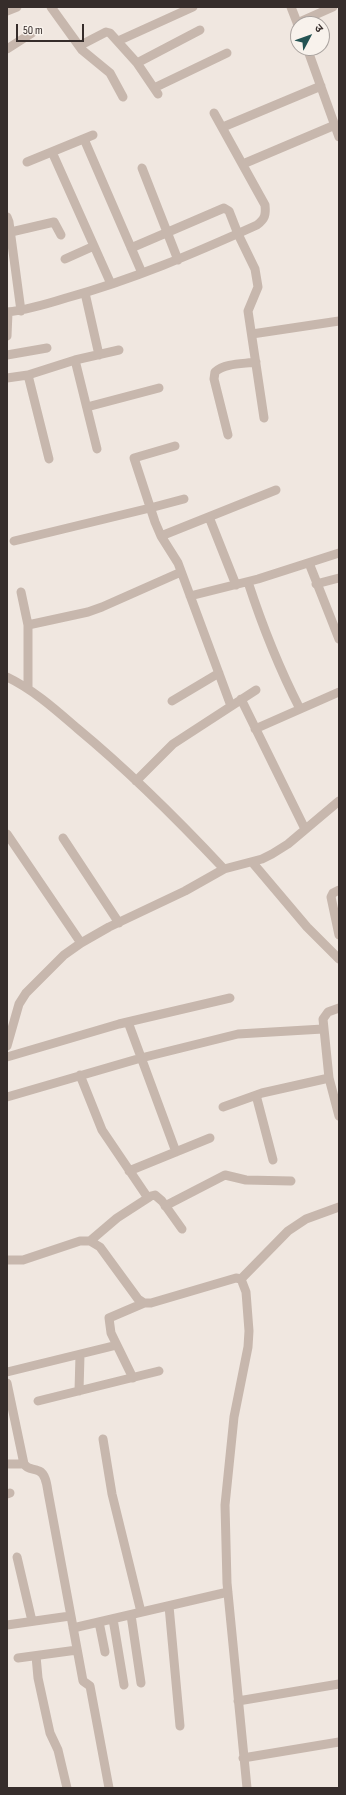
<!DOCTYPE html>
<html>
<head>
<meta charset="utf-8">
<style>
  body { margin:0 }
  #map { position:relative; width:346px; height:1795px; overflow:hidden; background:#f0e7e0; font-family:"Sofia Sans Condensed","Noto Sans Devanagari",sans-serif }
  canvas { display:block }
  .frame { position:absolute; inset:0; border:8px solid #362d2b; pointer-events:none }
  .north { position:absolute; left:290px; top:16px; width:40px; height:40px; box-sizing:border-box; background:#f8f2ec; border:1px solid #aaa39f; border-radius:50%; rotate:49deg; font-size:11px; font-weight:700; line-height:16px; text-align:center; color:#362d2b }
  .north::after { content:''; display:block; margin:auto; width:14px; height:18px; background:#245353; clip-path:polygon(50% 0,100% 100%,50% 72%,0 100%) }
  .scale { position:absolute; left:16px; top:24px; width:68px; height:18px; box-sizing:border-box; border:2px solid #362d2b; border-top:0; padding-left:5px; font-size:12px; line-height:14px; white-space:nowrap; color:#362d2b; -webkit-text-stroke:3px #f8f2ec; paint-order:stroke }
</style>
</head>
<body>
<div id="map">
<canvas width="346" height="1795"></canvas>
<div class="frame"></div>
<div class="north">उ</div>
<div class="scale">50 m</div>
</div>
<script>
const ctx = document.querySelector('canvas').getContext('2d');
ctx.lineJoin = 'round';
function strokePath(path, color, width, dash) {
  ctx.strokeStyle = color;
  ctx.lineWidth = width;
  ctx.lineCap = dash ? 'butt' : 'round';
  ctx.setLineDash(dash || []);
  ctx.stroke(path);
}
const minor = new Path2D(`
  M51 7 82 50 110 73 123 97
  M291 7 298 25
  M7 11 17 7
  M297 23 333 7
  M118 41 193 7
  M79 46 106 32 110 33 137 63 158 94
  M307 48 339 137
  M7 49 32 33
  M137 63 200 30
  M154 88 227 53
  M223 127 321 86
  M84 139 142 273
  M52 152 111 284
  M27 162 93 135
  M243 164 335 125
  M142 168 178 260
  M7 217 9 222 21 311
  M11 232 54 222 61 235
  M131 248 224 208 229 211 238 234 255 269 258 287 248 311 264 418
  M65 259 94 246
  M85 293 99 355
  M7 312C27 310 47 304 66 298 132 280 195 253 257 225 265 219 266 215 265 205L214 113
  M252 334 339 321
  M7 336 8 312
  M7 355 47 348
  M75 360 97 449
  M28 375 75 360 119 350
  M7 378 28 375 49 459
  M87 407 159 388
  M228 435 214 379 215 372C225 363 243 364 256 362
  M175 446 134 458 155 522 161 536 178 563 231 706
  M209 517 236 585
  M161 536 276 490
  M14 541 150 508 184 499
  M309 563 339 639
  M248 582C263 628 278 666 300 709
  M316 584 339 578
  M21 592 28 625V689
  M190 596 258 579 339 553
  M28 625 88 612 102 607 181 572
  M7 677C34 690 56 710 78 729 130 772 178 820 224 869
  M241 699 305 829
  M172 701 219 673
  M255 729 339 692
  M136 781 173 744 256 690
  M7 834 81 943
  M63 838 119 923
  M252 862 307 927 339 959
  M339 890 333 893 331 897 339 935
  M339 1008 328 1012 323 1019 329 1078 339 1116
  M128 1022 176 1152
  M7 1046 19 1004 26 993 64 955 81 943 109 927 185 891 224 869 262 859 272 854 288 844 339 801
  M7 1057 119 1024 230 998
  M80 1075 102 1130 148 1198
  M256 1095 273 1160
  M7 1097 141 1058 238 1034 323 1029
  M223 1107 262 1093 329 1078
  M129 1171 210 1138
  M165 1206 225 1175 246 1180 291 1181
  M90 1241 117 1218 151 1196 155 1195 162 1201 182 1229
  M7 1260H23L80 1241H90L100 1247 138 1299 144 1303H151L236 1278 241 1279 246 1292 249 1331 248 1347 234 1417 225 1505 227 1583 247 1788
  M241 1279 288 1231 306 1219 339 1207
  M7 1372 117 1345
  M133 1378 111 1333 109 1318 144 1303
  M7 1383 24 1464C28 1470 33 1468 39 1471 46 1474 47 1486 48 1492L83 1681 90 1686 109 1788
  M79 1391 80 1355
  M38 1401 159 1371
  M103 1439 112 1494 141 1612
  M7 1464H24
  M7 1494 10 1493
  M17 1557 32 1621
  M169 1606 180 1726
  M131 1615 141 1683
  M113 1619 124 1685
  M99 1622 105 1652
  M7 1625 70 1616
  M73 1628 228 1592
  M36 1656 38 1678 50 1733 58 1750 67 1788
  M18 1658 77 1650
  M238 1701 339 1684
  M243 1758 339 1742`);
strokePath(minor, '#c7b7ad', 9);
</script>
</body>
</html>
